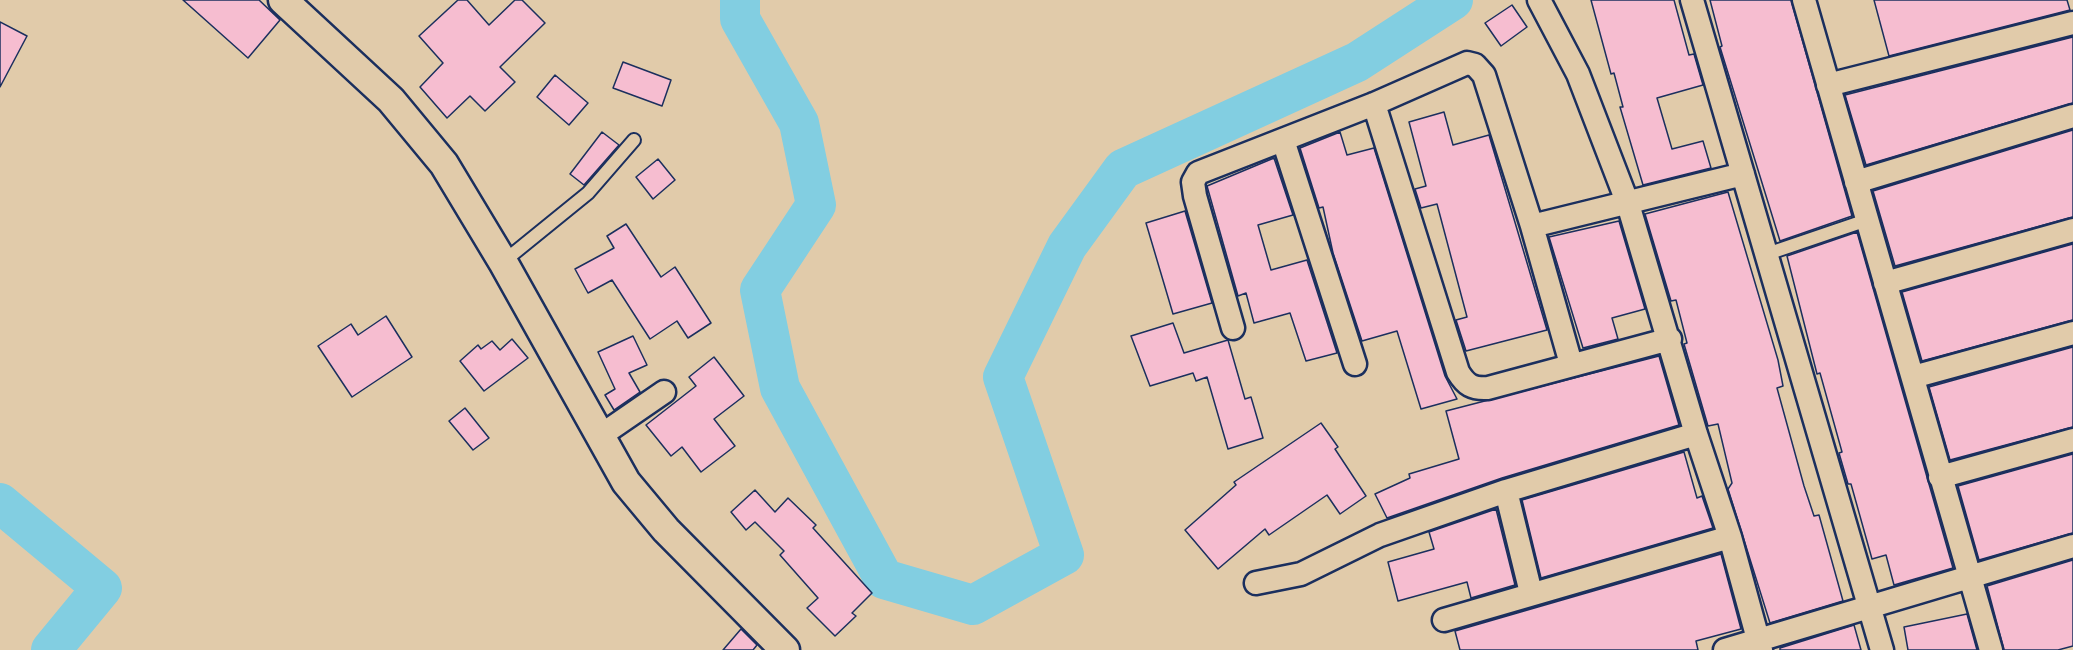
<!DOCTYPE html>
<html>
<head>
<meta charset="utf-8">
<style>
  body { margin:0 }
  canvas { display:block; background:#e1cbaa }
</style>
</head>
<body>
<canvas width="2073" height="650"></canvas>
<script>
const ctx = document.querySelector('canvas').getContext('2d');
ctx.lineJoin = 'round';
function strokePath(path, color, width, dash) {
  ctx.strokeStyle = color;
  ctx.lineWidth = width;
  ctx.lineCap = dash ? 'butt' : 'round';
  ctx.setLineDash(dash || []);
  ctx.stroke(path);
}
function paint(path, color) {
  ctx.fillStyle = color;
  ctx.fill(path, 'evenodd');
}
const river = new Path2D(`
  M740 0V19L799 123 816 205 760 290 780 388 884 579 973 605 1064 555 1003 377 1067 246 1123 169 1357 62 1453 0
  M0 503 102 588 51 650`);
const building = new Path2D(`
  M183 0H259L280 20 248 58Z
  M458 0H467L489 25 515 0H522L545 23 500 67 515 82 485 111 470 96 447 118 420 87 443 63 419 36Z
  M1591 0H1674L1689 55 1694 54 1703 85 1657 98 1672 149 1703 141 1711 168 1643 185 1620 107H1623L1614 73 1611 74Z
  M1710 0H1791L1852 216 1780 241 1720 47 1722 46Z
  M1874 0H2067L2070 10 1889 56Z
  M1512 5 1527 27 1501 46 1485 23Z
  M0 22 27 36 0 87Z
  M2073 37V103L1866 165 1845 95Z
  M623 62 671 80 662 106 613 88Z
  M555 75 588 103 569 125 537 97Z
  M1444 112 1453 145 1489 135 1547 330 1466 351 1456 320 1467 317 1437 204 1421 208 1415 189 1426 186 1409 122Z
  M2073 130V217L1895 266 1873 191Z
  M602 132 619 145 584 185 570 174Z
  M1340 132 1347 155 1374 148 1445 376 1457 399 1421 409 1397 331 1362 341 1333 253 1323 207 1319 208 1300 148Z
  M1274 158 1293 215 1258 225 1271 270 1307 260 1337 353 1306 361 1290 313 1254 323 1246 293 1238 296 1207 186Z
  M658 159 675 180 653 199 636 177Z
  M1728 192 1778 360 1783 386 1777 388 1804 486 1814 516 1819 515 1843 601 1770 623 1728 489 1732 483 1718 424 1708 426 1684 344 1687 343 1676 300 1671 301 1645 214Z
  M1185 211 1212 303 1173 314 1146 223Z
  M1619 221 1645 309 1612 318 1618 339 1583 348 1549 237Z
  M626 224 661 277 675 267 711 323 688 338 677 321 650 339 612 280 588 293 575 269 614 248 607 236Z
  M1857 232 1953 568 1894 585 1886 555 1872 559 1851 484H1848L1839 453 1842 452 1820 373 1817 374 1787 256Z
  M2073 244V320L1922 361 1902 292Z
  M386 316 412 357 352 397 318 346 351 324 358 335Z
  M1173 323 1184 353 1228 340 1245 399 1251 397 1263 438 1228 449 1207 377 1196 381 1193 373 1150 386 1131 336Z
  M633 336 647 365 629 373 640 392 614 410 605 395 615 389 598 352Z
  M512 339 528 358 484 391 460 361 478 345 481 349 492 341 500 350Z
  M2073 347V427L1950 460 1929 387Z
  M1659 356 1679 425 1502 478 1387 518 1375 494 1410 478 1409 474 1459 459 1446 411Z
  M714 357 744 396 714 419 735 446 701 472 682 447 671 456 646 425 696 386 689 377Z
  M465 408 489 438 473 450 449 421Z
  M1321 423 1338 447 1335 449 1366 496 1340 514 1327 495 1269 535 1265 529 1218 569 1185 530 1236 485 1234 482Z
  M1684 452 1697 498 1702 496 1713 528 1541 578 1522 500Z
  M2073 454V533L1979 560 1958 486Z
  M755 490 775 512 788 498 816 525 813 528 872 593 852 613 856 616 835 636 807 608 818 598 780 555 784 551 755 522 746 530 731 512Z
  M1496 509 1515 585 1471 598 1467 582 1398 601 1388 562 1434 549 1429 532Z
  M1721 554 1741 629 1696 641 1698 650H1460L1455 631Z
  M2073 560V646L2058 650H2004L1987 586Z
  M1967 614 1977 650H1908L1904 627Z
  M1854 625 1861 650H1780V648Z
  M741 629 757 645 753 650H723Z`);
const service = new Path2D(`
  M1767 254 1867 220
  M503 262 588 193 634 140`);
const minor = new Path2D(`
  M1539 0 1578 74 1628 204 1696 434 1730 537 1761 650
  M1692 0 1882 650
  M1804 0 1991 650
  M1828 85 2073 23
  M1374 104 1458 372C1466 385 1472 389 1488 388L1670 339
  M1283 140 1355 364
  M1856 182 2073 116
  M1532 226 1743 174
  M1885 283 2073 230
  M1233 328 1195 196 1193 182 1198 173 1374 104 1467 63 1475 65 1484 75 1532 226 1571 364
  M1913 377 2073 333
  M600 436 664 392
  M1940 477 2073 440
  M1506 491 1531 593
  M1256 583 1301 574 1380 535 1506 491 1696 434
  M1444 620 1730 537
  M1725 650 2073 546`);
const tertiary = new Path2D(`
  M283 0 391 100 444 164 503 262 626 482 666 530 785 650`);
strokePath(river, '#82cee1', 40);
paint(building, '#f6bdd0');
strokePath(building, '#1b2f5e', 1.5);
strokePath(service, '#1b2f5e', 16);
strokePath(minor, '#1b2f5e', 27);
strokePath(tertiary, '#1b2f5e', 33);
strokePath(service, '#e1cbaa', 12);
strokePath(minor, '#e1cbaa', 22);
strokePath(tertiary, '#e1cbaa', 28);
</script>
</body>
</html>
